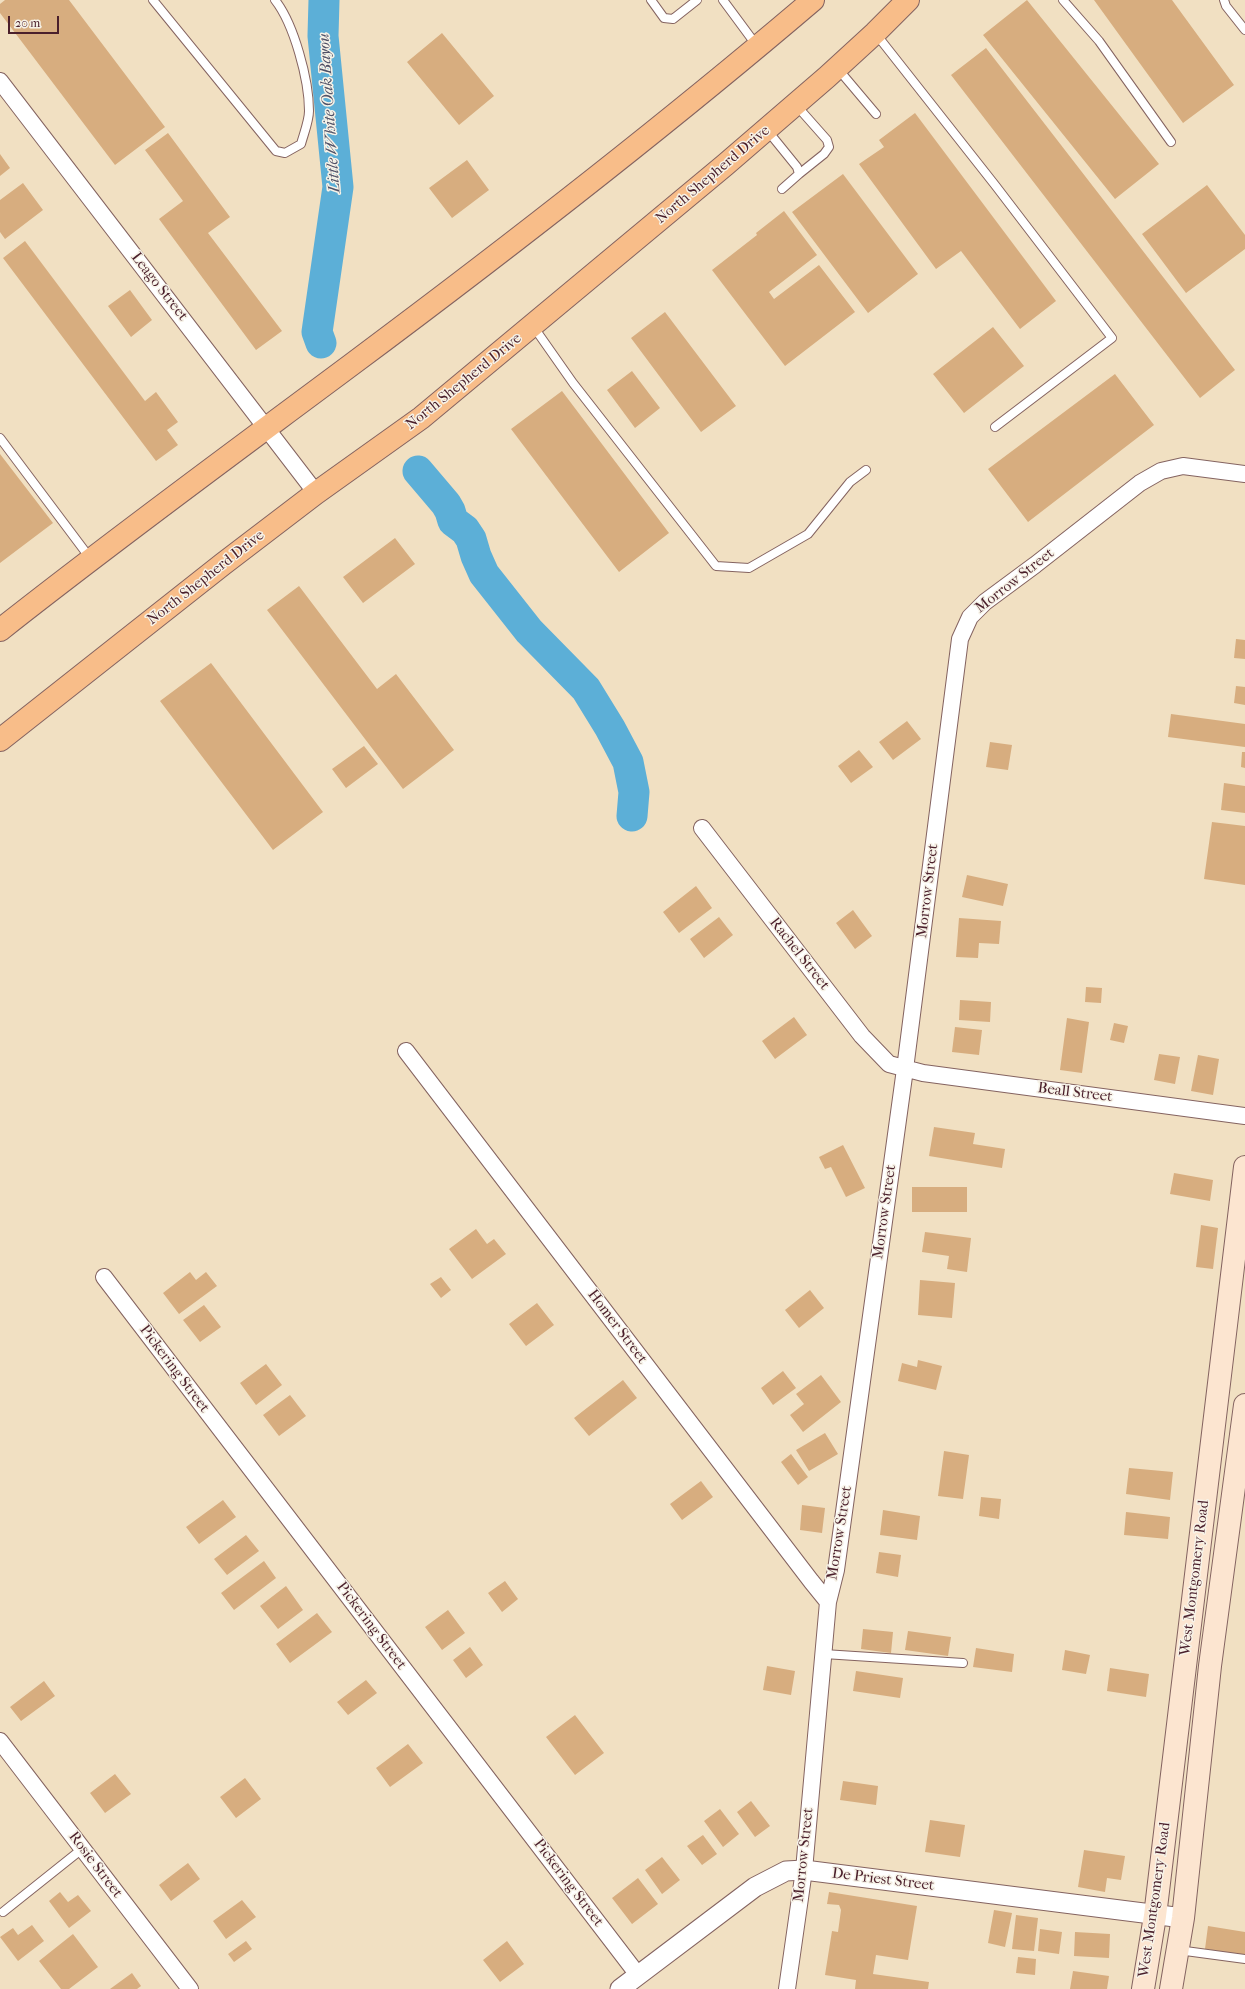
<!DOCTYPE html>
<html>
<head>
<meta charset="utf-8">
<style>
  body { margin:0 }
  #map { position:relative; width:1245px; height:1989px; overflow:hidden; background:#f1e0c2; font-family:"IM FELL French Canon",serif }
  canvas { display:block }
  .scale { position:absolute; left:8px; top:16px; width:51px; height:18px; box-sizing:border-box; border:2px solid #4a1f2b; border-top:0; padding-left:5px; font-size:12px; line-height:14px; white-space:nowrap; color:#4a1f2b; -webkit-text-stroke:3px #f7f3e8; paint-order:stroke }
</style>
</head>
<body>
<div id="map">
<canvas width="1245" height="1989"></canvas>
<div class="scale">20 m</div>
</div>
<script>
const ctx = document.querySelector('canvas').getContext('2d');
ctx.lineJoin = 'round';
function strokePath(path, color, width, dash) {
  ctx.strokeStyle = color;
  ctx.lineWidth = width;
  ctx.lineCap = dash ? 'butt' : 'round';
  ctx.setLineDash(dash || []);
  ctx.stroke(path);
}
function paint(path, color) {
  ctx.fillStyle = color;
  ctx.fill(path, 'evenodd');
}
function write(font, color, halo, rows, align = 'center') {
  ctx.font = font + ' "IM FELL French Canon",serif';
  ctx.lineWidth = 3;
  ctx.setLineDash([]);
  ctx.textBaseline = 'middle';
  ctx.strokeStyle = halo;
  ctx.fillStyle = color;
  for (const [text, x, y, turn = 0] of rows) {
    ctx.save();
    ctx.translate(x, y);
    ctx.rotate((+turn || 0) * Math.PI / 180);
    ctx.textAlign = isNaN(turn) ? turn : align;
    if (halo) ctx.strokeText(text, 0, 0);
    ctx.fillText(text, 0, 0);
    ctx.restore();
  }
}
const river = new Path2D(`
  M321 343 317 332 338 187 323 36 324 0
  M418 471 446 504 450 511 453 521 465 530 471 539 476 556 484 574 529 631 586 689 610 728 628 762 634 792 632 816`);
const building = new Path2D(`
  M5 0H69L165 127 115 165 0 13V4Z
  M1027 0 1159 164 1115 199 983 35Z
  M1094 0H1172L1234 85 1183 123Z
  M442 33 494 96 459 125 407 62Z
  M986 48 1235 370 1200 398 951 75Z
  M915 113 1056 301 1020 329 961 251 936 269 859 164 884 147 879 140Z
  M168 133 230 217 208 233 282 331 256 350 159 219 183 201 145 150Z
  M0 154 10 168 0 176Z
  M467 160 489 190 452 218 429 188Z
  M843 174 918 274 868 313 792 212Z
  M23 183 43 210 5 239 0 232V200Z
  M1207 185 1245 235V249L1186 293 1142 234Z
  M784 211 817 255 769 292 774 299 819 265 855 312 785 366 712 270 757 235 756 233Z
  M25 241 145 401 156 392 178 422 167 430 178 445 156 461 3 258Z
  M130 290 152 320 131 337 108 306Z
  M665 312 736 406 701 432 631 338Z
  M993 327 1024 366 964 413 933 374Z
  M632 371 660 408 635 428 607 390Z
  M1115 374 1154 425 1028 522 988 469Z
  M562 391 669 533 619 572 511 429Z
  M0 454 53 523 0 563Z
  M395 538 415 564 363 603 343 577Z
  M299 586 377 689 396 674 454 750 403 789 267 610Z
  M1236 639 1245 640V659L1234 658Z
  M211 663 323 812 273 850 160 701Z
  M1236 686 1245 687V705L1234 703Z
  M1171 714 1245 724V747L1168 737Z
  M907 721 921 739 893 760 879 742Z
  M990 742 1012 745 1008 770 986 767Z
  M364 746 378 764 346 788 332 769Z
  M859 750 873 767 851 783 838 766Z
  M1242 752H1245V768L1241 767Z
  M1224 783 1245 786V813L1221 810Z
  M1212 822 1245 826V885L1204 879Z
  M967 875 1008 884 1003 906 962 897Z
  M696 886 712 908 679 933 663 912Z
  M853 910 872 936 855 949 836 923Z
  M719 917 733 935 704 958 690 939Z
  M959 918 1001 921 999 944 979 943 978 958 956 957Z
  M1086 987 1102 988 1101 1003 1085 1002Z
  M960 1000 991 1002 990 1022 959 1020Z
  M794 1017 807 1035 775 1059 762 1041Z
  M1067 1018 1089 1022 1082 1073 1060 1070Z
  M1114 1023 1128 1026 1124 1043 1110 1040Z
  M955 1027 982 1030 979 1055 952 1052Z
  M1159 1054 1180 1057 1175 1084 1154 1080Z
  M1198 1055 1219 1059 1213 1095 1191 1091Z
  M934 1127 975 1133 973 1144 1005 1149 1002 1168 929 1156Z
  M843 1145 865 1188 846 1197 831 1167 825 1169 819 1157Z
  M1174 1173 1213 1180 1210 1201 1170 1194Z
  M912 1187H967V1212H912Z
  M1201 1225 1218 1228 1213 1269 1196 1267Z
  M476 1229 487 1244 494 1239 506 1254 472 1279 449 1249Z
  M925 1232 971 1238 967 1272 947 1269 949 1256 922 1252Z
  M190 1272 196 1280 206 1272 217 1286 179 1314 163 1293Z
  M441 1277 451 1290 441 1298 430 1284Z
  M920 1280 955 1283 952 1318 918 1315Z
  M810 1290 824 1308 799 1328 785 1310Z
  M537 1303 554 1325 526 1346 509 1324Z
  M204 1305 221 1327 200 1342 183 1320Z
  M918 1360 942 1366 936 1390 898 1381 902 1363 917 1367Z
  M266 1364 282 1385 256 1405 240 1383Z
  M783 1371 796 1388 773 1405 761 1388Z
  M821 1375 841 1402 803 1432 790 1415 804 1404 796 1394Z
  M623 1380 637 1398 589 1436 574 1418Z
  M290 1395 306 1416 279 1436 263 1415Z
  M825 1433 838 1454 809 1471 796 1450Z
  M944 1451 969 1455 963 1499 938 1496Z
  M791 1454 808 1477 798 1485 781 1462Z
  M1129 1468 1173 1472 1170 1500 1126 1494Z
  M701 1481 713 1497 682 1520 670 1504Z
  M981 1497 1001 1499 999 1519 979 1516Z
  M223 1500 236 1517 199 1544 186 1527Z
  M802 1505 825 1508 822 1533 800 1530Z
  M883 1510 920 1516 917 1540 880 1535Z
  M1126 1512 1170 1517 1168 1539 1124 1535Z
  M246 1535 259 1551 227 1575 214 1559Z
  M879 1552 901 1555 898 1577 876 1573Z
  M264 1561 276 1578 234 1610 221 1593Z
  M505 1581 518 1599 502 1612 488 1593Z
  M286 1586 303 1610 278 1629 260 1606Z
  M448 1610 465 1633 442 1650 425 1627Z
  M317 1613 332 1632 290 1663 276 1644Z
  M863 1629 893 1632 891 1653 861 1649Z
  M908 1631 951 1637 948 1656 905 1650Z
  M470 1647 483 1665 466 1678 453 1660Z
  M976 1648 1014 1654 1012 1672 973 1667Z
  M1065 1650 1090 1655 1086 1674 1062 1670Z
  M767 1666 795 1671 791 1695 763 1690Z
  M1110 1668 1149 1674 1146 1697 1107 1691Z
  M856 1671 903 1678 900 1698 853 1691Z
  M366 1680 377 1693 348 1715 337 1702Z
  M44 1681 55 1696 21 1721 10 1707Z
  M575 1715 604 1753 575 1775 546 1737Z
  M408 1744 423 1763 390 1787 376 1768Z
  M115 1774 131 1794 105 1813 90 1793Z
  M245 1778 261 1799 236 1818 220 1797Z
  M843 1781 878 1786 876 1805 840 1800Z
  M751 1801 770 1826 755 1837 737 1812Z
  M720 1809 739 1834 723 1847 704 1821Z
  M930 1820 965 1825 960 1857 925 1852Z
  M703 1835 717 1854 702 1865 687 1846Z
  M1084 1850 1125 1856 1121 1880 1107 1878 1105 1892 1078 1887Z
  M662 1857 680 1880 662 1894 645 1870Z
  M188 1863 200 1879 171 1901 159 1885Z
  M638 1878 658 1904 632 1924 612 1898Z
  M60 1892 68 1902 78 1895 91 1911 69 1928 49 1901Z
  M829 1892 917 1906 908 1960 876 1955 873 1974 929 1982 928 1989H855L856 1980 825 1975 832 1931 838 1932 841 1910 839 1905 827 1904Z
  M242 1900 256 1917 226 1939 213 1921Z
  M994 1910 1012 1913 1005 1947 988 1943Z
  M1016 1915 1038 1918 1034 1951 1012 1949Z
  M32 1925 44 1941 18 1961 0 1937 13 1928 18 1935Z
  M1208 1926 1245 1932V1955L1205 1949Z
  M1040 1929 1062 1932 1059 1954 1038 1951Z
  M1075 1932 1110 1934 1109 1958 1074 1956Z
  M73 1934 98 1967 69 1989H61L39 1961Z
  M246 1941 252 1949 234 1962 228 1954Z
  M507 1941 524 1964 500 1982 483 1960Z
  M1018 1957 1036 1959 1035 1975 1016 1973Z
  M1073 1971 1109 1976 1107 1989H1070Z
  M132 1973 141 1986 137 1989H110Z`);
const service = new Path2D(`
  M153 0 276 151 285 153 301 144C304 133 309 121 309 111 309 80 294 24 275 0
  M651 0 664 18 673 19 697 0
  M723 0 757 46
  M1063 0 1099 41 1171 142
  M1224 0 1226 6 1245 30
  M876 34 995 185 1112 338 995 427
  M838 69 876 114
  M796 105 827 140 829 147 824 154 799 174
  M767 130 797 167 799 174 782 189
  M533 326 573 383 716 566 749 568 808 534 850 482 866 470
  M0 438 90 558
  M824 1654 963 1663
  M3 1912 82 1849
  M1178 1950 1245 1959`);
const minor = new Path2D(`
  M0 81 316 493
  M702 828 862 1036 889 1064 923 1073 1245 1116
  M406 1051 811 1581 828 1602
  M104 1277 638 1975
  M0 1741 190 1989
  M787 1989 804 1870 828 1602 836 1570 905 1069 960 639 970 617 985 602 1035 565 1140 483 1161 471 1183 466 1245 474`);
const tertiary = new Path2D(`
  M620 1989 755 1887 786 1871 804 1870 1183 1918`);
const secondary = new Path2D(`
  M1143 1989 1155 1916 1245 1167
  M1171 1989 1183 1918 1210 1666 1245 1405`);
const primary = new Path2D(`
  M0 630C115 539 233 453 351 365 508 248 664 127 813 0
  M0 740 223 564 316 493 421 418 725 165 827 77 875 33 908 0`);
const streetNames = [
  ["North Shepherd Drive",713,175,-40],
  ["Leago Street",159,287,52],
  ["North Shepherd Drive",464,382,-39],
  ["North Shepherd Drive",206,578,-38],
  ["Morrow Street",1015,581,-38],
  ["Morrow Street",928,891,-83],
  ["Rachel Street",799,954,52],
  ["Beall Street",1075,1093,7],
  ["Morrow Street",885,1212,-82],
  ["Homer Street",617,1327,53],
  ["Pickering Street",174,1369,53],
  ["Morrow Street",840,1533,-81],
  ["West Montgomery Road",1195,1578,-83],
  ["Pickering Street",371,1626,53],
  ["Morrow Street",804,1855,-84],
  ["Rosie Street",95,1865,53],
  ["De Priest Street",883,1880,7],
  ["Pickering Street",568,1883,53],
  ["West Montgomery Road",1155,1900,-82]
];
const waterNames = [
  ["Little White Oak Bayou",330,113,-94]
];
strokePath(river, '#5cafd7', 31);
paint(building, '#d7ad7f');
strokePath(service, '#846360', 10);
strokePath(minor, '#846360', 18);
strokePath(tertiary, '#846360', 21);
strokePath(secondary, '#846360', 24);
strokePath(primary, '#846360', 24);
strokePath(service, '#fff', 8);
strokePath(minor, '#fff', 16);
strokePath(tertiary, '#fff', 19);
strokePath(secondary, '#fce5d0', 22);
strokePath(primary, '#f8bd89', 22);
write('15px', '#4a1f2b', '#f7f3e8', streetNames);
write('italic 16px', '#505167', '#f7f3e8', waterNames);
</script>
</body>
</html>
